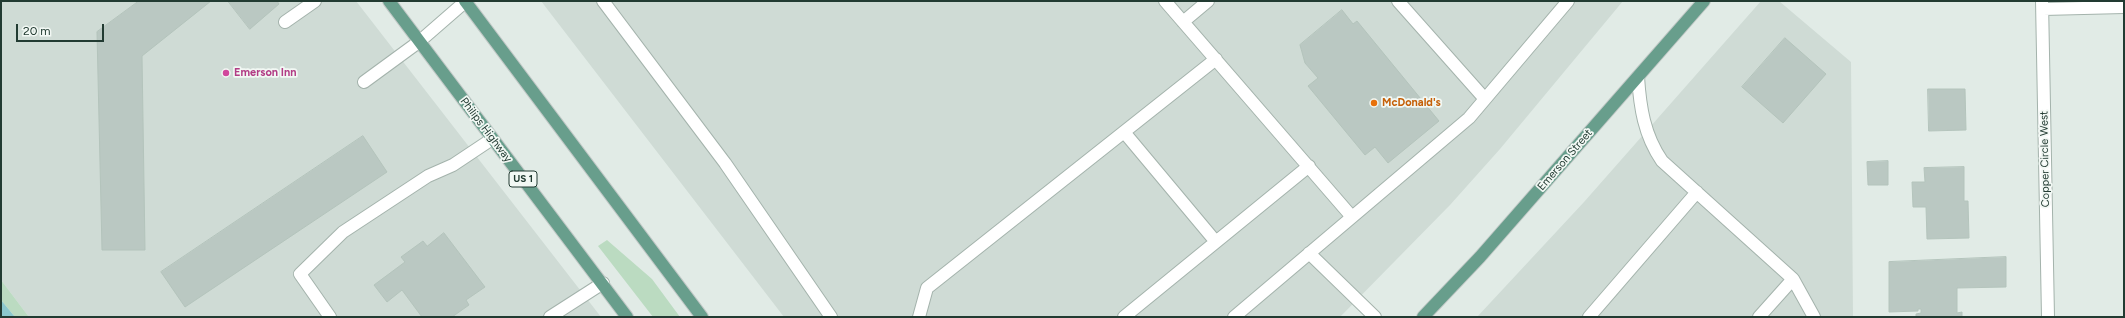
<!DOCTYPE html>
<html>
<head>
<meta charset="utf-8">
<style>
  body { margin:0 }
  #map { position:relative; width:2125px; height:318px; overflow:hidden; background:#e1ebe6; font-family:Figtree,sans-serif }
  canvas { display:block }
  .frame { position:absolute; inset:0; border:2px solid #223b32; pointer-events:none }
  .scale { position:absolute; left:16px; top:24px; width:88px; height:18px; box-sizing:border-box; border:2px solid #223b32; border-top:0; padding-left:5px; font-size:12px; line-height:14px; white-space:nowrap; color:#223b32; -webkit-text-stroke:3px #f2f8f4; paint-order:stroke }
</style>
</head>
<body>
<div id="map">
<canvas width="2125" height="318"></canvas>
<div class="frame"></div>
<div class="scale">20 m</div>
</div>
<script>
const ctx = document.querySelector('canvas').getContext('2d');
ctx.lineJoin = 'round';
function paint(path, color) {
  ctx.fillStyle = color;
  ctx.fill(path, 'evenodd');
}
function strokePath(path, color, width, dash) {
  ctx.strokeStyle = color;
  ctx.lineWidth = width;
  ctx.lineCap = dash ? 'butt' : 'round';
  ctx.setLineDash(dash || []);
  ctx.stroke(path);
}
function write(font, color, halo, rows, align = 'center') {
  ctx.font = font + ' Figtree,sans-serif';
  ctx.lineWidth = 3.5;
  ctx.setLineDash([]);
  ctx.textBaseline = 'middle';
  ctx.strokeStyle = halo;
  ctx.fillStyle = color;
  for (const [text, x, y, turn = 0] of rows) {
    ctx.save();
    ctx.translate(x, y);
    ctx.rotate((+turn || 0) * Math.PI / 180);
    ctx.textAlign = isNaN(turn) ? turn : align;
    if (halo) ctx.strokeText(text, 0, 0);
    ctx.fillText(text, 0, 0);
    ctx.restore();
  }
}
const built = new Path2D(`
  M1 1H356L601 317H29L1 280Z
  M541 1H1623L1500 149 1450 205 1340 317H784Z
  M1761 1H1779L1851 62 1853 317H1477L1584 202Z`);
const green = new Path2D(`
  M607 240 652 279 680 317H653L598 246Z
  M1 280 29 317H15L1 300Z`);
const water = new Path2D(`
  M1 300 15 317H1Z`);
const building = new Path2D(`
  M139 1H211L142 56 145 250H102L97 32Z
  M228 1H277L279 4 250 29Z
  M1342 10 1353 24 1357 21 1439 121 1388 163 1375 147 1365 155 1308 86 1318 78 1305 63 1300 45Z
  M1785 38 1826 74 1783 123 1742 87Z
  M1928 89H1965L1966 130 1929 131Z
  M363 136 387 172 185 307 161 272Z
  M1888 161V185H1868L1867 162Z
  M1964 167V201H1968L1969 238 1927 239 1926 207H1913L1912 182H1925L1924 168Z
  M444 233 485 287 466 300 469 305 452 317H422L402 290 387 302 374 285 405 262 401 257 423 241 427 246Z
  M2006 257V287L1957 288V313L1962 312V317H1916V314L1921 313V309H1918V311L1889 312V262Z`);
const lane = new Path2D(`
  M603 1 725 163 831 317
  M1165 1 1352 217
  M1398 1 1485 99
  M285 22 315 1
  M1183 22 1208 1
  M1638 77C1640 107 1644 135 1662 161L1793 279 1759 317
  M364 82 420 41
  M1124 132 1216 242
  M1309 253 1375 317
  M1793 279 1814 317
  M330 317 300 274 343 232 428 176 453 165 492 139
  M550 317 603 283
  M919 317 927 288 1216 59
  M1124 317 1309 166
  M1234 317 1469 118 1568 1
  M1589 317 1697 192`);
const street = new Path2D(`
  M2042 1 2048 317
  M2043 9 2124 7
  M420 41 466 1`);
const primary = new Path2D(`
  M389 1 627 317
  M465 1 702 317
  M1423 317 1480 257 1704 1`);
const markers = [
  [226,73,4,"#d1479c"],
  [1374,103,4,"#e8710a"]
];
const shields = [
  [523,179,28]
];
const shieldNames = [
  ["US 1",523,179]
];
const hotelNames = [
  ["Emerson Inn",234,73]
];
const foodNames = [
  ["McDonald's",1382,103]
];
const streetNames = [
  ["Philips Highway",486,130,53],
  ["Copper Circle West",2045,159,-91],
  ["Emerson Street",1565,160,-49]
];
paint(built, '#cfdbd5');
paint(green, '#bbdbc1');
paint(water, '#8cc8cd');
paint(building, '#bac8c2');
strokePath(building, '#b4c4bc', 1);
strokePath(lane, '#a4b3ac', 14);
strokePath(street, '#a4b3ac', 14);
strokePath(primary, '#c1c8c6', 14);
strokePath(lane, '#fff', 12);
strokePath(street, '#fff', 12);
strokePath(primary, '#689e8c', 12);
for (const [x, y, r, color] of markers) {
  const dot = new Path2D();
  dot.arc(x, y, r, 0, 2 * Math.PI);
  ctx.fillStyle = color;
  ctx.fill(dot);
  strokePath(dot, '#f2f8f4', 1.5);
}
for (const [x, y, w] of shields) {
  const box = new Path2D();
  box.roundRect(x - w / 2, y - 8, w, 16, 3);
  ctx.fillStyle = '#f2f8f4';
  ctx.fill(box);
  strokePath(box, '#223b32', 1);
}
write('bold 10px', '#223b32', null, shieldNames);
write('bold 11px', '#b23c85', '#f2f8f4', hotelNames, 'left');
write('bold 11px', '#c56008', '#f2f8f4', foodNames, 'left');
write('11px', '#223b32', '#f2f8f4', streetNames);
</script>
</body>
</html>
